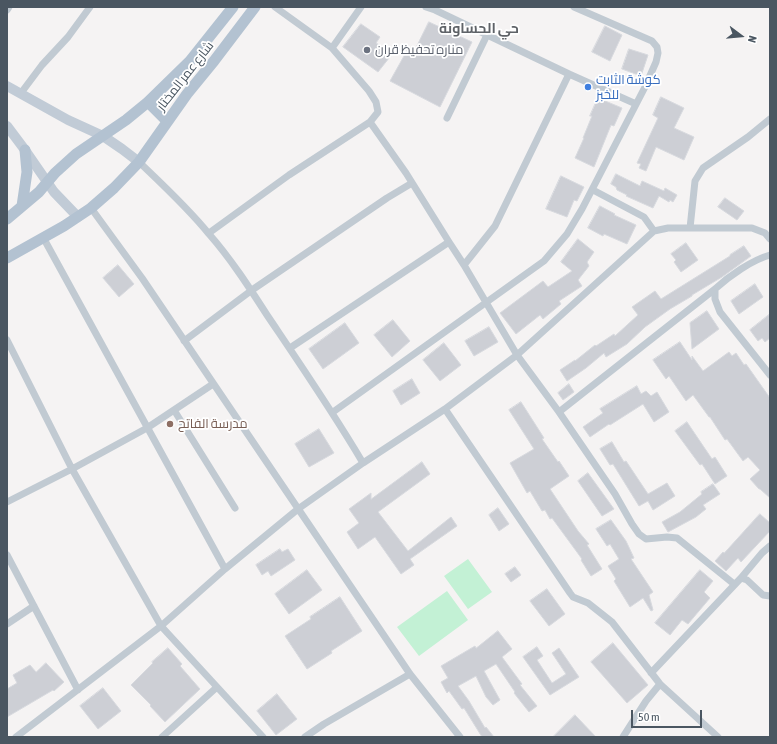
<!DOCTYPE html>
<html>
<head>
<meta charset="utf-8">
<style>
  body { margin:0 }
  #map { position:relative; width:777px; height:744px; overflow:hidden; background:#f5f3f3; font-family:"Asap Condensed",sans-serif }
  canvas { display:block }
  .frame { position:absolute; inset:0; border:8px solid #4a5661; pointer-events:none }
  .north { position:absolute; left:721px; top:16px; width:40px; height:40px; -webkit-text-stroke:3px #fff; paint-order:stroke; rotate:106deg; font-size:11px; font-weight:700; line-height:16px; text-align:center; color:#4a5661 }
  .north::after { content:''; display:block; margin:auto; width:14px; height:18px; background:#4a5661; clip-path:polygon(50% 0,100% 100%,50% 72%,0 100%) }
  .scale { position:absolute; left:631px; top:710px; width:71px; height:18px; box-sizing:border-box; border:2px solid #4a5661; border-top:0; padding-left:5px; font-size:12px; line-height:14px; white-space:nowrap; color:#4a5661; -webkit-text-stroke:3px #fff; paint-order:stroke }
</style>
</head>
<body>
<div id="map">
<canvas width="777" height="744"></canvas>
<div class="frame"></div>
<div class="north">N</div>
<div class="scale">50 m</div>
</div>
<script>
const ctx = document.querySelector('canvas').getContext('2d');
ctx.lineJoin = 'round';
function paint(path, color) {
  ctx.fillStyle = color;
  ctx.fill(path, 'evenodd');
}
function strokePath(path, color, width, dash) {
  ctx.strokeStyle = color;
  ctx.lineWidth = width;
  ctx.lineCap = dash ? 'butt' : 'round';
  ctx.setLineDash(dash || []);
  ctx.stroke(path);
}
function write(font, color, halo, rows, align = 'center') {
  ctx.font = font + ' "Asap Condensed",Cairo,sans-serif';
  ctx.lineWidth = 3.5;
  ctx.setLineDash([]);
  ctx.textBaseline = 'middle';
  ctx.strokeStyle = halo;
  ctx.fillStyle = color;
  for (const [text, x, y, turn = 0] of rows) {
    ctx.save();
    ctx.translate(x, y);
    ctx.rotate((+turn || 0) * Math.PI / 180);
    ctx.textAlign = isNaN(turn) ? turn : align;
    if (halo) ctx.strokeText(text, 0, 0);
    ctx.fillText(text, 0, 0);
    ctx.restore();
  }
}
const green = new Path2D(`
  M468 559 492 592 468 609 444 576Z
  M447 591 468 620 419 656 397 627Z`);
const building = new Path2D(`
  M429 22 472 42 440 107 390 81 409 47 415 49Z
  M361 24 380 37 376 43 393 53 378 72 343 47Z
  M605 26 622 35 610 61 592 52Z
  M629 49 648 55 641 76 622 69Z
  M661 97 684 108 674 128 694 137 684 160 656 147 646 171 639 168 641 164 637 163 658 118 653 115Z
  M598 98 622 108 614 126 611 125 594 167 575 158 584 138H583L592 116H590Z
  M616 174 640 186 642 181 664 191 665 188 677 195 673 202 670 200 669 202 659 196 653 208 626 196 627 195 617 190 616 187 611 184Z
  M561 176 584 187 577 201 574 200 567 217 546 209Z
  M725 198 744 211 737 220 718 207Z
  M600 206 615 214 614 215 636 225 627 244 604 234 603 236 588 228Z
  M578 239 594 252 587 262 589 266 578 280 582 286 559 301 561 304 543 319 540 315 516 334 500 313 543 281 548 287 572 271 561 262Z
  M686 243 698 260 681 272 674 262 676 260 671 254Z
  M744 246 751 256 722 277 692 295V296L670 309 645 327 627 344 606 357 604 353 586 368 567 381 560 370 575 360V361L595 345 596 346 614 334 615 336 638 315 632 307 655 291 661 299 730 256V255Z
  M118 265 134 284 119 297 103 278Z
  M755 284 763 297 739 314 731 301Z
  M707 311 719 329 692 349 690 323Z
  M770 314V338L765 342 762 338 758 341 750 330Z
  M393 320 410 341 392 357 374 335Z
  M345 323 359 343 323 369 309 349Z
  M489 327 498 342 474 356 465 341Z
  M680 342 692 360V356L703 371 729 352 732 356 736 353 744 365 746 364 770 398V498L760 489H759L750 479 760 470 748 457 743 461 727 439 725 440 710 417H709L693 395 686 401 669 376 666 379 653 360Z
  M444 343 461 365 440 381 423 360Z
  M412 379 420 393 401 405 393 391Z
  M569 384 574 392 563 400 558 393Z
  M637 386 641 394 646 391 651 396 657 392 669 412 654 422 643 404 610 425 609 424 590 437 583 427 603 413 600 409Z
  M521 402 544 438 542 439 558 462 559 461 569 476 550 489 578 531 589 544 587 545 602 569 591 576 581 560 582 559 552 518 550 519 545 510 542 511 530 491 527 493 510 463 534 449 509 410Z
  M687 422 712 459 715 457 727 476 715 484 702 464 700 465 675 431Z
  M319 429 334 453 309 467 295 444Z
  M612 442 624 462 626 461 648 494 667 483 675 496 653 510 648 501 639 506 613 464 610 465 600 449Z
  M422 462 430 474 378 512 408 551 451 517 457 526 410 559 414 565 401 574 375 537 358 549 347 532 359 523 349 509 371 493V499Z
  M588 473 614 509 602 516 578 481Z
  M713 484 720 494 703 505 706 509 696 517 668 532 662 522 680 512 702 494 701 492Z
  M498 508 509 524 499 531 489 515Z
  M760 514 770 523V531L741 562 738 558 726 571 715 561 723 552 724 553Z
  M611 520 626 541 634 558 631 559 653 592 649 595 653 610 651 611 643 598 630 607 614 581 616 579 608 566 619 559 610 544 607 546 596 529Z
  M280 549 282 552 288 549 295 560 271 576 268 571 262 575 256 565Z
  M515 567 521 575 511 582 505 574Z
  M307 570 322 590 289 614 275 594Z
  M700 570 713 581 704 592 710 598 688 624 682 620 670 635 655 623Z
  M547 589 565 614 549 626 530 601Z
  M340 597 362 631 331 651 332 653 307 669 285 636 311 619 310 617Z
  M498 631 512 649 502 657 522 684 520 685 537 706 529 712 514 693 515 692 496 664 484 671 500 700 493 705 486 697 476 676 458 686 469 701 485 728 486 727 494 737H482L464 708 462 709 449 691 447 693 441 682 448 678 441 666 475 646 476 648Z
  M613 643 648 685 627 703 591 662Z
  M537 647 543 656 537 660 552 683 566 674 552 653 559 648 579 677 550 695 523 657Z
  M168 648 182 664 180 666 200 689 165 722 150 706 151 705 131 685 153 663 152 662Z
  M46 663 64 682 54 691 53 690 7 717V689L17 683 13 675 30 665 36 672Z
  M103 688 121 711 98 729 80 706Z
  M277 694 297 719 276 735 257 711Z
  M575 715 596 737H553Z`);
const street = new Path2D(`
  M275 7 332 48 369 91 376 102 378 112 370 122 406 173 449 242 464 265 517 355 559 412 615 494 632 524 639 534 646 539 667 537 677 538 734 584
  M426 7 435 10 569 74 636 104
  M7 10 9 7
  M332 48 361 7
  M21 93 42 65 68 37 90 7
  M447 118 487 35
  M139 162C163 185 188 208 209 234 231 259 249 287 267 315 300 364 333 412 363 463
  M593 190 644 217 654 231
  M91 208 142 278 410 674 460 737
  M690 228 695 181 703 168 748 137 770 119
  M209 233 289 175 370 122
  M44 239 225 569
  M770 255C752 260 729 276 715 289V299L720 312 770 375
  M464 265 495 226 569 74
  M7 340 72 469 161 626 263 737
  M184 341 252 290 387 198 412 183
  M290 348 449 242
  M445 409 570 593 573 597 588 603 612 622 660 684 718 737
  M174 410 235 508
  M333 412 544 261 567 234 582 209 645 87 656 62 658 53 657 47 652 41 574 7
  M559 412 715 289
  M7 502 72 469 147 428 213 384
  M7 555 78 690
  M741 578 762 553 770 546
  M7 624 34 606
  M651 673 741 578 747 580 763 595 770 596
  M16 737 161 626 225 569 298 509 363 463 445 409 517 355 654 231 668 228H752L765 233 770 239
  M162 737 217 687
  M305 737 324 724 410 674
  M623 737 646 701 660 684`);
const secondary = new Path2D(`
  M7 86 68 120 103 136 122 149 139 162
  M7 126 25 150 54 192 78 217`);
const primary = new Path2D(`
  M148 102 167 121
  M22 206 27 172 25 150
  M7 219 39 192 55 173 76 154 126 120 148 102 190 61 233 7
  M7 258 64 226 91 208 114 188 139 162 187 94 214 61 255 7`);
const markers = [
  [367,50,4,"#6b7280"],
  [588,87,4,"#3f7fe0"],
  [170,424,4,"#8d6e63"]
];
const worshipNames = [
  ["مناره تحفيظ قران",375,50]
];
const streetNames = [
  ["شارع عمر المختار",185,76,-52]
];
const shopNames = [
  ["كوشة الثابت",596,80],
  ["للخبز",596,95]
];
const educationNames = [
  ["مدرسة الفاتح",178,424]
];
const neighbourhoodNames = [
  ["حي الحساونة",479,29]
];
paint(green, '#c3f1d5');
paint(building, '#cdcfd5');
strokePath(building, '#d7d9de', 1);
strokePath(street, '#c1cad2', 7);
strokePath(secondary, '#c1cbd6', 10);
strokePath(primary, '#b3c2d1', 11);
for (const [x, y, r, color] of markers) {
  const dot = new Path2D();
  dot.arc(x, y, r, 0, 2 * Math.PI);
  ctx.fillStyle = color;
  ctx.fill(dot);
  strokePath(dot, '#fff', 1.5);
}
write('13px', '#5b616d', '#fff', worshipNames, 'left');
write('13px', '#4a5661', '#fff', streetNames);
write('13px', '#366cbe', '#fff', shopNames, 'left');
write('13px', '#785e54', '#fff', educationNames, 'left');
write('bold 14px', '#5f6368', '#fff', neighbourhoodNames);
</script>
</body>
</html>
